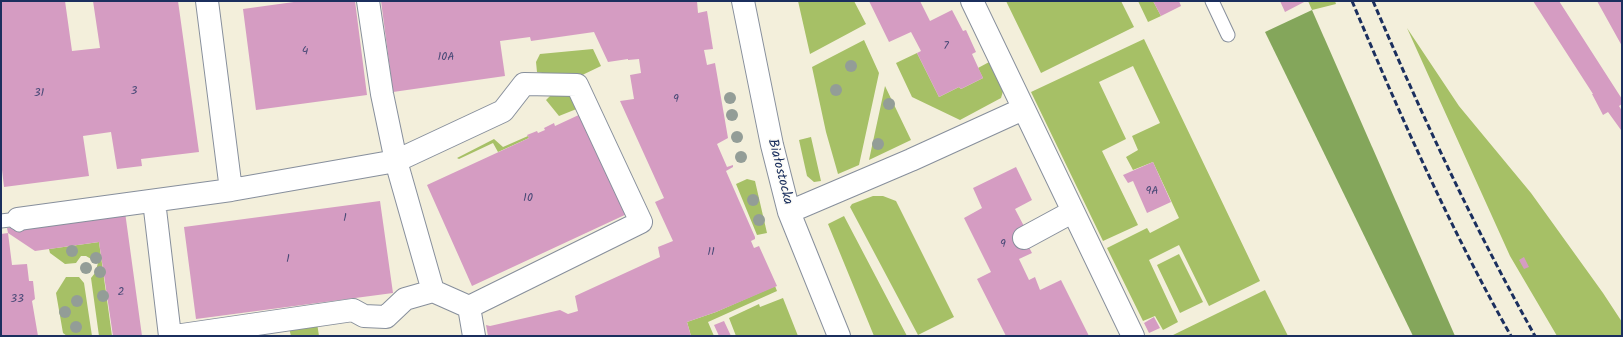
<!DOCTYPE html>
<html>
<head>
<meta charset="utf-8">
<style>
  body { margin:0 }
  #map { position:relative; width:1623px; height:337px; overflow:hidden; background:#f3efdb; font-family:Kalam,sans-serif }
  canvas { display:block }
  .frame { position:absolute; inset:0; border:2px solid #1b2f5e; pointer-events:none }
</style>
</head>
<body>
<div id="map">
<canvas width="1623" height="337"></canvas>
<div class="frame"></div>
</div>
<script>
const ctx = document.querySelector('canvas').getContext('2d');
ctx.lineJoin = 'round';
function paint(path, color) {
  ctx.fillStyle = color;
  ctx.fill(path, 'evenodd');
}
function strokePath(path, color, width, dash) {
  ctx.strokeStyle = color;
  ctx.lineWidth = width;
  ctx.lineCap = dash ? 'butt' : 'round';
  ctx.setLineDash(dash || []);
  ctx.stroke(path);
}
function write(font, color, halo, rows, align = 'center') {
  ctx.font = font + ' Kalam,sans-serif';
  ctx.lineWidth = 3;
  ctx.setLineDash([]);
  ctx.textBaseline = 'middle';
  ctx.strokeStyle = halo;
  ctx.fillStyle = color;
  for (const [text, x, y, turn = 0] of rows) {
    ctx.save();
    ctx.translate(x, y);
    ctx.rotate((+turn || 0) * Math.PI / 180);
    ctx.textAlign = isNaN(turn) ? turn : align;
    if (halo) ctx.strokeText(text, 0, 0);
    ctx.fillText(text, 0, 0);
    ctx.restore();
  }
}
const green = new Path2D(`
  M798 1H854L866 24 810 54Z
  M1006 1H1121L1134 27 1041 73Z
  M1138 1H1153L1161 16 1148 22Z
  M1308 1H1335L1336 4 1312 10Z
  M1407 28 1459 106 1531 193 1603 293 1622 322V336H1557L1510 256Z
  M1144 39 1260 281 1209 306 1179 245 1149 260 1178 322 1163 330 1155 316 1143 321 1107 248 1147 228 1150 233 1179 218 1153 162 1133 170 1126 157 1138 150 1132 136 1160 123 1133 66 1099 82 1126 139 1102 151 1138 225 1103 241 1031 92Z
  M864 40 879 73 859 165 838 174 826 132 812 67Z
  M593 49 601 66 574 79 537 72 536 62 540 54Z
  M917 53 939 97 959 87 961 89 983 78 978 68 991 61 1004 88 1001 98 960 120 912 97 896 63Z
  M885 86 911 140 869 160Z
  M571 94 584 106 559 116 546 100 551 95Z
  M528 136 529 138 498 152 493 143 459 159 457 158 494 139 503 147Z
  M811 137 821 181 814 182 807 176 799 140Z
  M747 179 755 181 767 233 757 235 736 184Z
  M873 196H883L896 201 954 317 918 335 850 207 852 204Z
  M844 216 907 336H874L828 224Z
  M99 242 112 336H99L91 278 95 273 98 263 86 256H81L76 263 65 264 50 253 49 249Z
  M1179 254 1203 302 1180 313 1157 265Z
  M66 277H79L84 283 92 336H67L63 333 56 293Z
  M775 286 777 291 708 322 714 336H691L687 322 716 312Z
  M1265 290 1288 336H1171Z
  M783 298 798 336H736L729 318 759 304 760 307Z
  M317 323 319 336H291L289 328Z`);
const forest = new Path2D(`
  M1312 10 1455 336H1413L1265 32Z`);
const building = new Path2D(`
  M1 1H65L72 51 100 48 93 1H178L199 152 141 159 142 166 117 169 111 132 83 136 89 176 4 187 1 161Z
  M301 1H355L367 95 256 110 243 9Z
  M381 1H697L698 13 707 11 713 49 704 50 707 65 715 63 728 138 717 144 727 167 733 165V167L726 171 755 237V239L751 241 754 248 759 246 777 286 716 312 687 322 691 336H488L486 325 490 326 560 310 568 314 578 311 575 296 660 257 658 247 673 241 655 202 664 198 620 101 634 99 630 75 641 73 639 59 628 60V59L608 62 594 32 531 41 530 37 500 41 505 76 393 92Z
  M869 1H920L930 21 952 10 963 31 966 30 976 52 972 54 983 78 961 89 959 87 939 97 917 53 921 51 911 32 889 42Z
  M1153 1H1179L1181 6 1161 16Z
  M1280 1H1306L1285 12Z
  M1533 1H1559L1622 99V104L1619 106 1622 111V129L1621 130 1608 112 1603 115 1592 94H1593Z
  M1597 1H1622V46Z
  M583 113 629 213 472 286 427 185 529 138 527 135 537 131 538 133 545 130 544 128 554 123 555 126Z
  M1153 162 1171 202 1147 213 1133 181 1128 183 1123 175Z
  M1016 167 1032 200 1015 209 1026 230 1021 232 1032 253 1019 259 1029 280 1035 277 1040 290 1061 280 1089 336H1006L977 279 991 272 964 218 982 208 973 188Z
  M380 201 393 293 196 319 184 227Z
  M125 212 142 336H113L99 242 35 251 8 233 7 228Z
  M8 233 12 265 27 264 29 281H33L35 299 32 301 38 336H1V234Z
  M1524 257 1529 267 1524 269 1519 260Z
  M1154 317 1160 328 1149 333 1144 323Z
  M724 321 731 336H719L714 325Z`);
const lane = new Path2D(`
  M1212 1 1228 35
  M1 221 18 219 19 225`);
const street = new Path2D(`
  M207 1 231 190
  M743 1 772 145 789 212 839 336
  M972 1 1133 336
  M154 201 170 336
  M789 212 911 160 1023 109
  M18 219 231 190 396 161 503 111 524 84 577 85 641 222 469 307 433 291
  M1024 238 1072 212
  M469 307 474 336
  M175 336 353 310 364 316 386 317 405 299 433 291 396 161 382 94 368 1`);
const rail = new Path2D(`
  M1352 1C1400 115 1450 228 1511 336
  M1373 1C1422 116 1474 227 1535 336`);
const trees = [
  [851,66],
  [836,90],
  [730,98],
  [889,104],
  [732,115],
  [737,137],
  [878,144],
  [741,157],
  [753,200],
  [759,220],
  [72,251],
  [96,258],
  [86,268],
  [100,272],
  [103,296],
  [77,301],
  [65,312],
  [76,327]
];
const numberNames = [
  ["7",946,47],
  ["4",305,52],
  ["10A",446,58],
  ["3",134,92],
  ["31",39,94],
  ["9",676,100],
  ["9A",1152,192],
  ["10",528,199],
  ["1",345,219],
  ["9",1003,245],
  ["11",711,253],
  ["1",288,260],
  ["2",121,293],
  ["33",17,300]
];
const streetNames = [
  ["Białostocka",779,172,76]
];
paint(green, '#a6c066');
paint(forest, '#84a65b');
paint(building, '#d59cc2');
strokePath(lane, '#878f9c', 15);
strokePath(street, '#878f9c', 24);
strokePath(lane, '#fff', 13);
strokePath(street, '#fff', 22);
strokePath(rail, '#1b2f5e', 3, [6, 3]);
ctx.fillStyle = '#939d97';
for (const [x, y] of trees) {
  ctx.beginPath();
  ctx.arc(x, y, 6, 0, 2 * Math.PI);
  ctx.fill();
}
write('12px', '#4a4a77', null, numberNames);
write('14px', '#1b2f5e', '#fdfcf7', streetNames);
</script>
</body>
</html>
